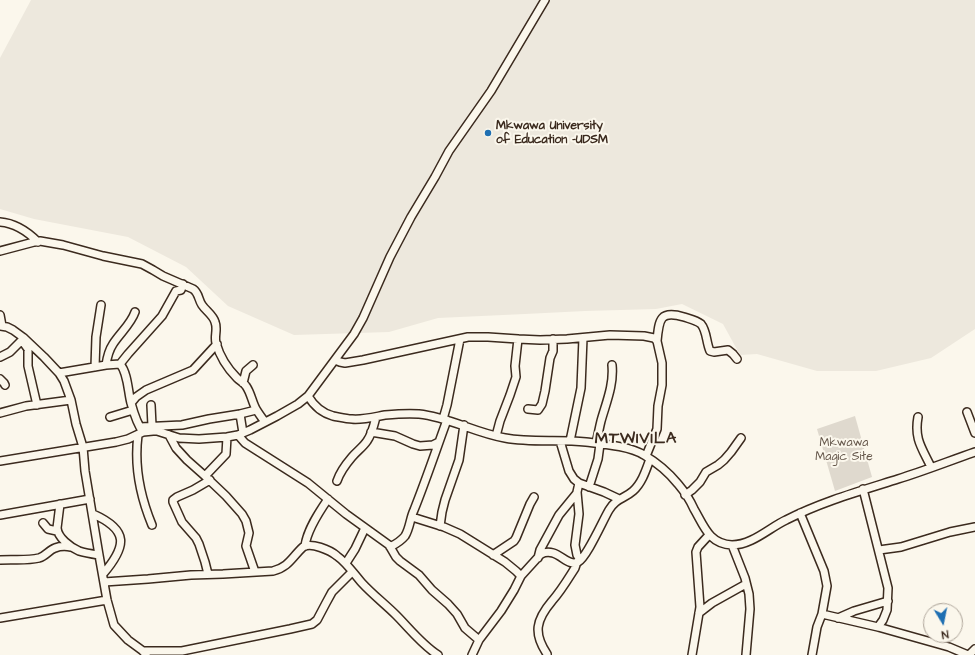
<!DOCTYPE html>
<html>
<head>
<meta charset="utf-8">
<style>
  body { margin:0 }
  #map { position:relative; width:975px; height:655px; overflow:hidden; background:#fbf7ec; font-family:"Architects Daughter",sans-serif }
  canvas { display:block }
  .north { position:absolute; left:923px; top:603px; width:40px; height:40px; box-sizing:border-box; background:#fbf7ec; border:1px solid #aea59a; border-radius:50%; rotate:170deg; font-size:11px; font-weight:700; line-height:16px; text-align:center; color:#3b2a1e }
  .north::after { content:''; display:block; margin:auto; width:14px; height:18px; background:#1f6fb2; clip-path:polygon(50% 0,100% 100%,50% 72%,0 100%) }
</style>
</head>
<body>
<div id="map">
<canvas width="975" height="655"></canvas>
<div class="north">N</div>
</div>
<script>
const ctx = document.querySelector('canvas').getContext('2d');
ctx.lineJoin = 'round';
function paint(path, color) {
  ctx.fillStyle = color;
  ctx.fill(path, 'evenodd');
}
function strokePath(path, color, width, dash) {
  ctx.strokeStyle = color;
  ctx.lineWidth = width;
  ctx.lineCap = dash ? 'butt' : 'round';
  ctx.setLineDash(dash || []);
  ctx.stroke(path);
}
function write(font, color, halo, rows, align = 'center') {
  ctx.font = font + ' "Architects Daughter",sans-serif';
  ctx.lineWidth = 4;
  ctx.setLineDash([]);
  ctx.textBaseline = 'middle';
  ctx.strokeStyle = halo;
  ctx.fillStyle = color;
  for (const [text, x, y, turn = 0] of rows) {
    ctx.save();
    ctx.translate(x, y);
    ctx.rotate((+turn || 0) * Math.PI / 180);
    ctx.textAlign = isNaN(turn) ? turn : align;
    if (halo) ctx.strokeText(text, 0, 0);
    ctx.fillText(text, 0, 0);
    ctx.restore();
  }
}
const built = new Path2D(`
  M31 0H975V329L931 358 876 371H817L757 354 740 355 723 324 682 304 656 309 585 311 525 314 438 318 389 332 294 335 228 306 186 267 128 237 34 219 0 209V58Z`);
const green = new Path2D(`
  M855 416 872 477 835 491 817 429Z`);
const minor = new Path2D(`
  M0 222C14 223 28 232 38 242
  M0 251 34 242 40 241 63 245 103 256 142 264 153 270 163 276 193 289C199 293 198 299 202 305 206 311 213 315 215 322 218 329 214 336 216 343 220 357 227 368 237 378 240 381 244 383 246 386 251 393 252 402 256 409 259 414 262 418 265 422
  M0 315 2 326
  M0 326 7 327 13 330 24 338 44 357 59 373 64 381 71 400 76 424 83 447 85 471 99 555 107 600 114 625 128 640 143 651 146 655
  M657 341C659 319 660 310 684 317 690 319 696 320 701 324 707 331 706 342 710 351L714 352 728 350 733 354 737 359
  M23 342 28 349V366L37 405
  M0 357 10 352 24 338
  M335 360 340 362 345 363 363 360 468 337H488L518 339 540 340 567 339 610 335 644 336 654 338 657 341 662 363V385L658 406 657 429 646 456
  M120 364 128 354 162 316 176 291 181 290 183 284
  M106 365C107 358 109 350 113 344 120 333 131 324 135 312
  M95 367 96 337 101 305
  M59 373 106 365 120 364C128 373 128 392 131 403 134 414 137 424 143 432
  M0 379 4 383 5 385
  M243 383 246 371 253 365
  M308 396C314 406 322 413 333 416 339 417 346 419 352 419 363 420 374 417 385 415 396 414 407 413 419 414 449 417 475 433 505 438 532 443 559 439 586 442 603 444 630 446 644 455 656 462 669 473 678 484 684 491 690 500 694 509 704 526 709 544 732 545 752 545 769 528 786 520 821 502 860 491 898 479 924 471 949 461 975 452
  M131 403 136 397 146 390 193 370 217 344
  M151 405 152 426
  M528 409 538 410 542 404 545 391 550 358 553 351V339
  M967 412 975 433
  M0 413 26 406 71 400
  M240 414 243 433
  M110 417 133 410
  M918 417C914 439 922 448 931 467
  M443 419 447 405 460 339
  M140 427 182 425 209 419 240 414 256 410
  M371 432 395 436 413 444 420 446 433 445 439 442
  M138 435C134 466 140 496 152 525
  M169 435 176 448 187 460 205 476 226 496 242 514 246 521 249 533 246 546 255 572
  M238 435 245 443 308 483 346 514 389 545 396 557 400 561 419 575 432 590 448 604 457 614 465 628 479 640
  M496 436 500 421 510 395 516 377 515 366 518 339
  M560 441 569 471 574 479 579 483 604 492 619 499
  M570 441 581 388 583 338
  M596 443C598 436 599 429 601 421 606 403 614 385 612 365
  M0 461 116 442 128 439 143 432 153 431H157L179 438 199 439 227 437 238 435 250 430 277 416 298 404 308 396 354 334 363 318 390 257 411 217 435 177 449 151 491 91 545 0
  M205 476 226 454 227 437
  M337 481C340 472 346 464 352 457 357 451 363 447 367 441 372 434 374 425 376 417
  M579 483 577 492 579 514 575 545 577 555 580 560
  M589 487 598 459 600 444
  M863 489 888 588 887 610 883 620 878 627
  M685 495 692 490 700 482 706 472 718 465 724 460 731 452 741 438
  M60 504 57 528C58 538 70 547 79 551 85 553 92 554 99 555
  M800 513 824 571 827 586 822 614 817 627 812 655
  M93 514C129 530 127 546 103 574
  M0 515 90 499
  M412 517 444 527 460 534 505 562 516 571 521 576
  M43 523 48 529 57 531
  M440 526 442 512 445 500 459 460 464 425
  M732 545 745 578 749 594 750 609 746 655
  M305 546C307 530 319 512 328 499
  M390 547C396 544 401 541 405 536 410 528 410 518 414 510 426 480 436 450 447 420
  M879 550 901 547 950 532 975 527
  M493 555 514 541 516 538 530 504 534 497
  M538 558 540 550 559 515 577 493
  M0 560C13 559 26 561 39 558 46 556 49 550 55 548 60 546 66 546 71 547
  M346 563 355 549 365 528
  M208 574 205 562 199 544 196 538 182 522 173 502V500L177 497 193 490 210 480
  M104 582 148 579 191 575 223 574 273 571C289 567 292 557 303 547 311 542 330 550 337 556 347 563 354 574 362 583 372 594 385 604 396 615 409 628 422 645 438 655
  M699 613 712 603 746 584
  M822 614 878 627 949 647 968 655
  M0 618 107 600
  M838 618 854 611 888 601
  M143 651H182L290 629 312 624 317 620 326 603 332 592 352 572
  M547 654C533 633 536 620 552 601 561 591 568 579 575 568L577 562
  M472 655 479 640 501 611 514 590 521 576 541 554C557 546 567 568 578 562 587 557 603 520 609 510 616 498 624 499 633 491 642 483 646 470 650 459
  M692 655 700 607 696 552 698 547 709 535
  M969 655 975 649`);
const markers = [
  [488,133,4,"#1f6fb2"]
];
const poiNames = [
  ["Mkwawa University",496,126],
  ["of Education -UDSM",496,140]
];
const parkNames = [
  ["Mkwawa",844,443],
  ["Magic Site",844,457]
];
const districtNames = [
  ["MTWIVILA",636,440]
];
paint(built, '#ede8dd');
paint(green, '#dfd9ce');
strokePath(minor, '#3b2a1e', 10);
strokePath(minor, '#fbf7ec', 7);
for (const [x, y, r, color] of markers) {
  const dot = new Path2D();
  dot.arc(x, y, r, 0, 2 * Math.PI);
  ctx.fillStyle = color;
  ctx.fill(dot);
  strokePath(dot, '#fbf7ec', 1.5);
}
write('bold 12px', '#3b2a1e', '#fbf7ec', poiNames, 'left');
write('12px', '#64564a', '#fbf7ec', parkNames);
ctx.letterSpacing = '1px';
write('bold 16px', '#3b2a1e', '#fbf7ec', districtNames);
ctx.letterSpacing = '0px';
</script>
</body>
</html>
